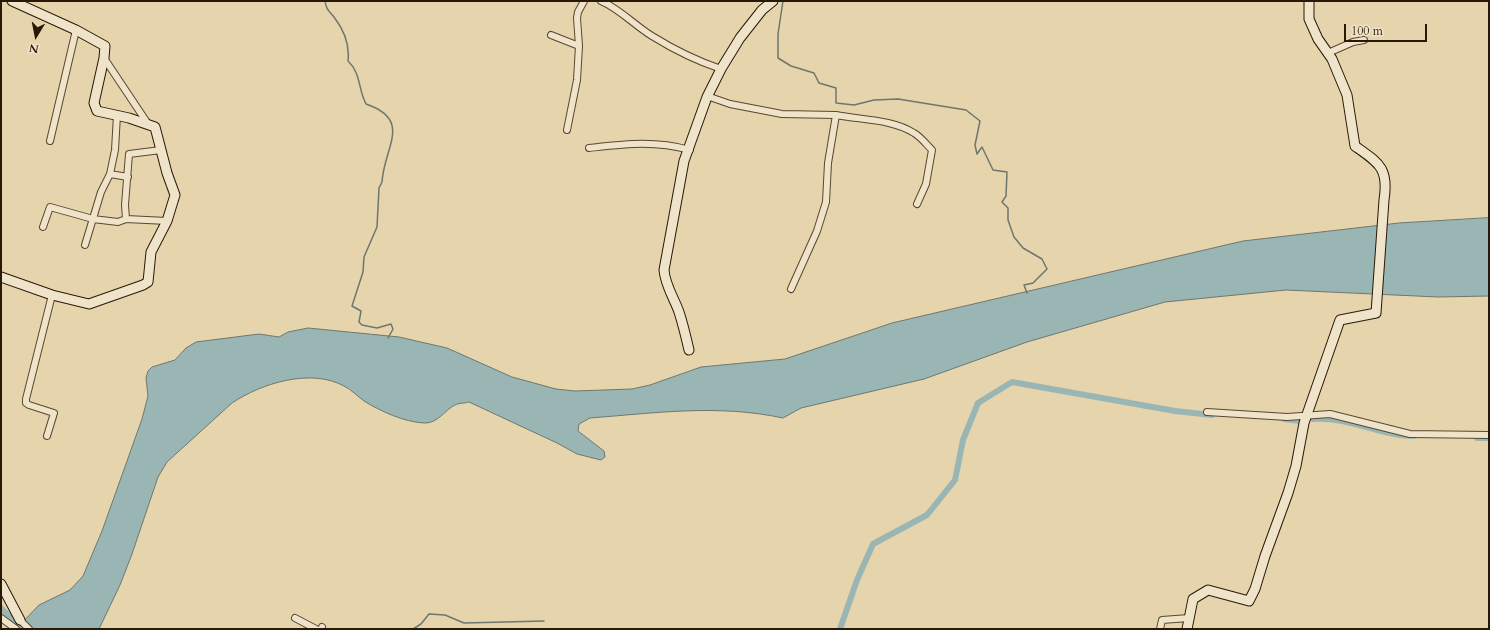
<!DOCTYPE html>
<html>
<head>
<meta charset="utf-8">
<style>
  body { margin:0 }
  #map { position:relative; width:1490px; height:630px; overflow:hidden; background:#e6d4ac; font-family:Cardo,serif }
  canvas { display:block }
  .frame { position:absolute; inset:0; border:2px solid #2a1807; pointer-events:none }
  .north { position:absolute; left:16px; top:16px; width:40px; height:40px; -webkit-text-stroke:3px #efe3c9; paint-order:stroke; rotate:190deg; font-size:11px; font-weight:700; line-height:16px; text-align:center; color:#2a1807 }
  .north::after { content:''; display:block; margin:auto; width:14px; height:18px; background:#2a1807; clip-path:polygon(50% 0,100% 100%,50% 72%,0 100%) }
  .scale { position:absolute; left:1344px; top:24px; width:83px; height:18px; box-sizing:border-box; border:2px solid #2a1807; border-top:0; padding-left:5px; font-size:12px; line-height:14px; white-space:nowrap; color:#2a1807; -webkit-text-stroke:3px #efe3c9; paint-order:stroke }
</style>
</head>
<body>
<div id="map">
<canvas width="1490" height="630"></canvas>
<div class="frame"></div>
<div class="north">N</div>
<div class="scale">100 m</div>
</div>
<script>
const ctx = document.querySelector('canvas').getContext('2d');
ctx.lineJoin = 'round';
function paint(path, color) {
  ctx.fillStyle = color;
  ctx.fill(path, 'evenodd');
}
function strokePath(path, color, width, dash) {
  ctx.strokeStyle = color;
  ctx.lineWidth = width;
  ctx.lineCap = dash ? 'butt' : 'round';
  ctx.setLineDash(dash || []);
  ctx.stroke(path);
}
const water = new Path2D(`
  M1489 218V296L1438 297 1286 290 1165 302 1027 342 924 379 801 408 783 418C718 404 656 413 590 418L579 424 578 431 604 451 605 457 601 460 577 454 557 443 469 402C466 403 461 403 457 404 445 409 438 424 424 423 404 422 380 411 364 401 357 396 352 390 344 386 311 368 262 383 232 403L167 462 158 477 132 554 120 585 99 629H16L39 605 70 590 83 576 102 531 142 419 148 396 146 378 148 371 152 367 175 360 186 348 196 342 259 334 279 337 288 332 308 328 399 337 447 348 512 377 556 389 575 391 632 389 650 385 701 367 785 359 892 323 1243 241 1399 223Z`);
const stream = new Path2D(`
  M325 1C326 9 329 11 334 17 344 30 350 44 348 61 361 73 358 89 366 104 413 120 384 147 382 182L379 188 377 227 364 257 363 272 352 306 361 311 359 322 362 325 377 328 391 324 393 329 388 338
  M783 1 778 34V58L791 66 814 73 819 83 836 88V103L854 105 874 100 898 99 966 110 980 121 975 145 977 154 982 147 993 170 1007 172 1006 196 1002 202 1008 208V220L1014 237 1023 248 1042 259 1047 269 1033 283 1024 285 1027 293
  M413 629 421 624 429 614 445 615 464 623 544 621`);
const canal = new Path2D(`
  M1284 419 1301 421
  M1313 419C1348 416 1380 436 1414 436
  M1477 438H1489
  M1 608 22 629
  M840 629 857 580 873 544 927 515 955 480 963 440 978 403 1012 382 1175 411 1212 415`);
const street = new Path2D(`
  M601 1C620 9 634 25 652 36 673 49 697 61 721 69
  M551 35 579 46
  M1328 53 1353 42 1364 40
  M104 58 148 124
  M707 96 730 104 782 114 836 115 828 163 826 202 817 231 791 289
  M836 115C861 120 892 119 914 133 921 137 927 145 932 150L926 184 917 204
  M567 130 577 80 579 46 577 18 578 12 584 1
  M50 141 76 30
  M589 148C625 144 654 140 690 150
  M110 174 128 177
  M126 219 125 205 129 154 161 150
  M43 227 50 207 93 219 118 222 126 219 167 221
  M85 245 101 192 110 174 115 150 117 115
  M1207 412 1287 417 1330 414 1410 434 1489 435
  M47 436 54 413 29 405 26 403V399L52 295
  M1 618 16 629
  M295 618 316 629
  M20 620 29 629
  M321 629 322 627
  M1160 629 1162 620 1189 618`);
const secondary = new Path2D(`
  M1 277 52 295 89 304 143 285 148 282 151 252 167 221 175 195 167 173 155 127 129 118 97 111 94 103 104 58 105 46 76 30 12 1
  M689 350C686 337 683 324 679 312 674 298 665 285 664 270L684 161 707 97 721 69 740 38 762 10 773 1
  M1 584 20 620
  M1187 629 1193 599 1208 590 1249 601 1255 589 1265 556 1288 493 1296 466 1304 423 1340 320 1376 313 1384 200C1389 168 1379 163 1355 146L1347 95 1332 59 1318 39 1309 19V1`);
paint(water, '#9ab6b4');
strokePath(water, '#6d776f', 1);
strokePath(stream, '#6d776f', 1.5);
strokePath(canal, '#9ab6b4', 6);
strokePath(street, '#594730', 8);
strokePath(secondary, '#2a1807', 11);
strokePath(street, '#efe3c9', 6);
strokePath(secondary, '#efe3c9', 9);
</script>
</body>
</html>
